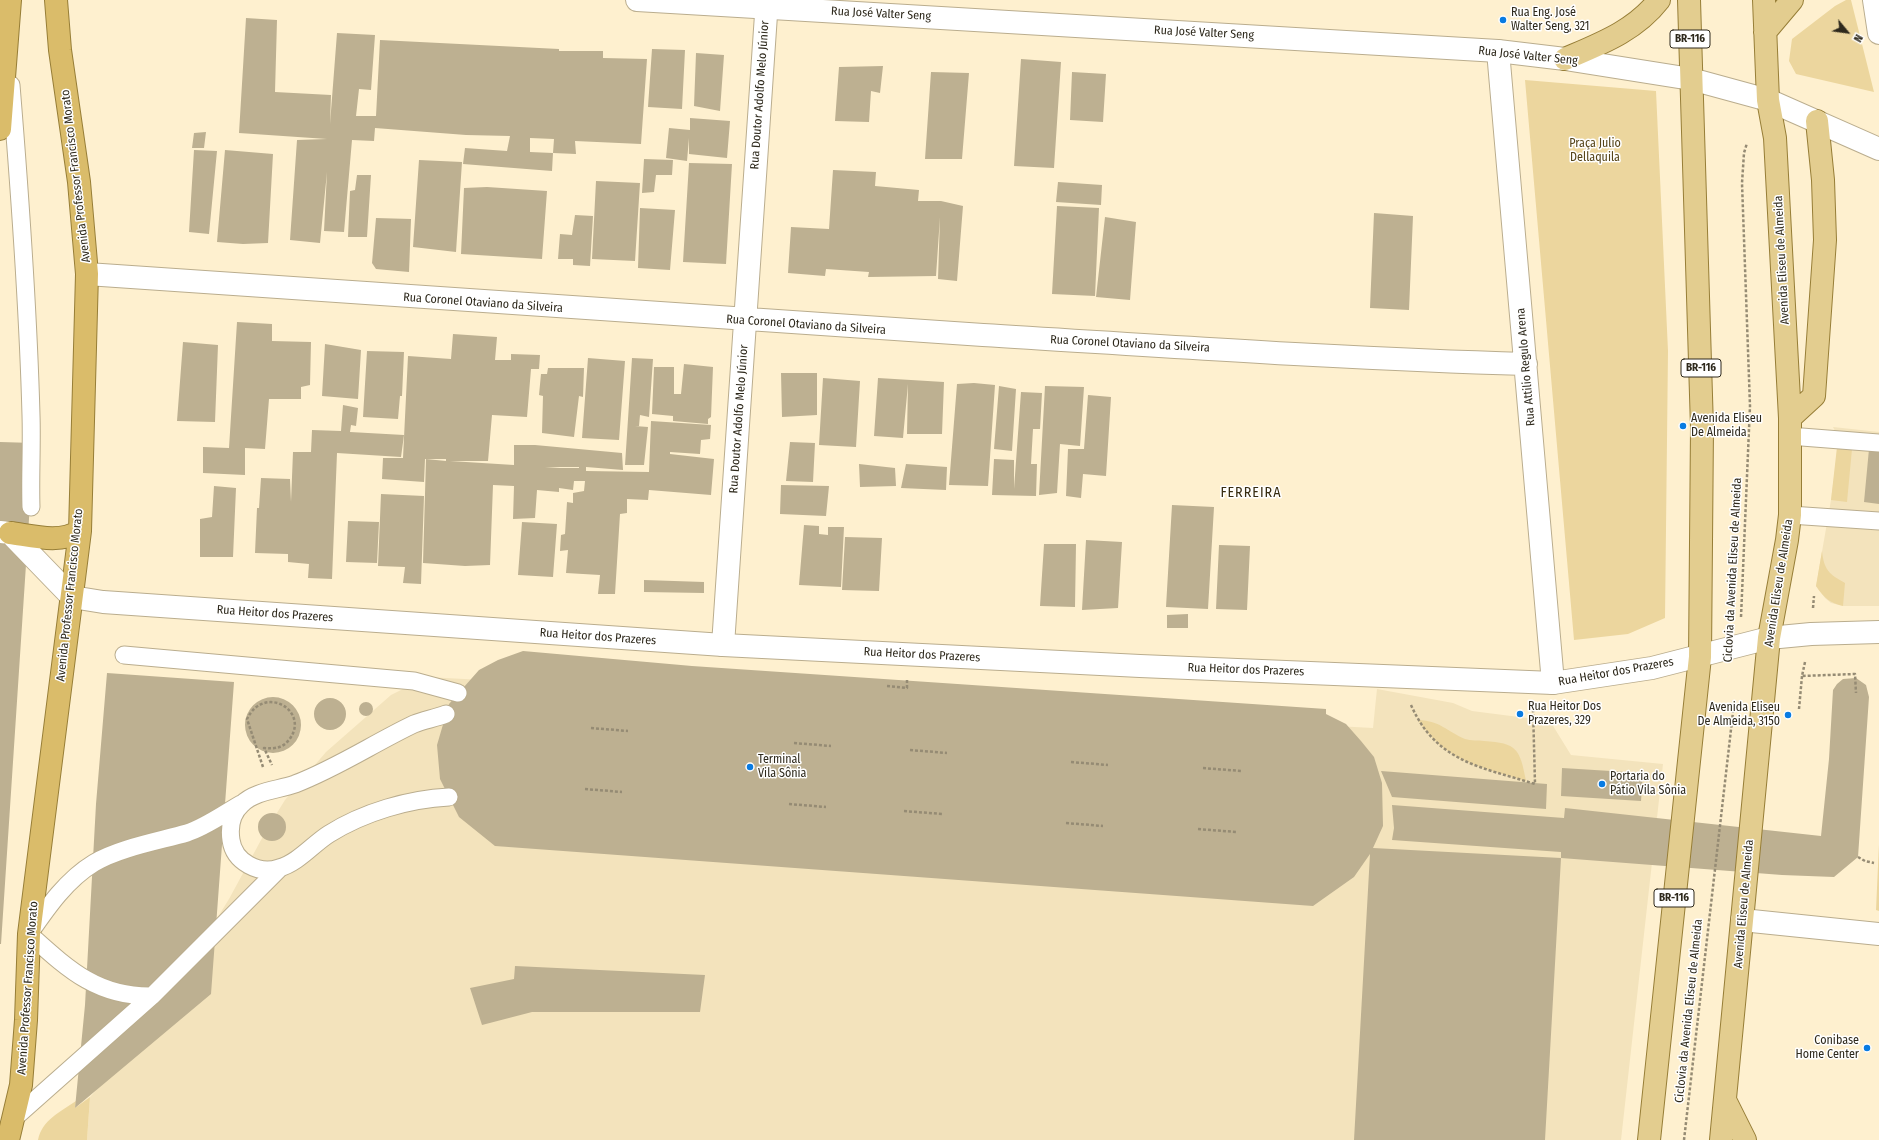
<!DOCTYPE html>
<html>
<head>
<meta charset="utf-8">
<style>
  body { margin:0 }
  #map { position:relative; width:1879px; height:1140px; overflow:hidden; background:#fef0cf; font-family:"Fira Sans Condensed",sans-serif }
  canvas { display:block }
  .north { position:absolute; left:1827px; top:12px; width:40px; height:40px; -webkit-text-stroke:3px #fff; paint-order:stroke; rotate:119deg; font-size:11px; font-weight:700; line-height:16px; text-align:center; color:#2e291c }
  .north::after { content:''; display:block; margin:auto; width:14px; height:18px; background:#2e291c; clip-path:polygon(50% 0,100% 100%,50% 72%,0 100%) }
</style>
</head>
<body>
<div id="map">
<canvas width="1879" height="1140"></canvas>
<div class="north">N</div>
</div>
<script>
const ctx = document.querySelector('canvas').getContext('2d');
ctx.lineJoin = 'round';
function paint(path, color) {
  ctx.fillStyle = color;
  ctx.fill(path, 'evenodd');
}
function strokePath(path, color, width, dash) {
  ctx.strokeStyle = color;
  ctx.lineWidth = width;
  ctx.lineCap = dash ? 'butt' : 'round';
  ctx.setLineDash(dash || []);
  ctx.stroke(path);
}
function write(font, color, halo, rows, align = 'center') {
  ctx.font = font + ' "Fira Sans Condensed",sans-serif';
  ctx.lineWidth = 3;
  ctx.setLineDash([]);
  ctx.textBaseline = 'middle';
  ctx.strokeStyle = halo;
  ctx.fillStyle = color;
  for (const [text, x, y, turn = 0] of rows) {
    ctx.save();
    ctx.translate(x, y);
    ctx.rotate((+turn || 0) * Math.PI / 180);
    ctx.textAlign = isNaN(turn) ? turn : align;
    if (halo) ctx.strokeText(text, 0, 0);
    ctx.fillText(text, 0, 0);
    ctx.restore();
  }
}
const built = new Path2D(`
  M1833 427 1879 432V606H1843L1831 603 1825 598 1816 586 1831 500 1839 439Z
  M427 677 1373 728 1377 689 1453 703 1472 711 1550 721 1571 755 1663 764 1621 1140H87L90 1097 157 1024 174 988 229 899 267 829 285 800 326 752 391 695Z`);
const green = new Path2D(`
  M1846 0H1851L1874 92 1796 74 1789 61 1792 39 1835 6Z
  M1525 80 1656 91 1668 351 1665 618 1628 634 1574 640Z
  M1837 447 1852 449 1847 502 1831 500Z
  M1822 551C1824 570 1829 574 1845 583L1843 606C1830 603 1824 598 1816 586Z
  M1418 720C1441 721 1446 731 1465 739 1471 741 1478 740 1484 741 1517 743 1520 749 1526 781 1481 767 1446 762 1418 720Z
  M1879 844V911L1876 910Z
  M90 1097 87 1140H38C42 1120 60 1112 76 1101L75 1108Z`);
const building = new Path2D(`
  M246 18 277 20 275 92 331 95 330 124 337 33 375 35 371 90 359 89 356 116H376L380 40 559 49V51H603V58L647 59 641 144 575 141 576 154 553 153 552 171 463 164 465 148 507 151 510 136 466 135 375 128 374 141 352 140 344 232 324 231 327 172 320 243 290 240 297 140 327 139 239 133ZM530 138 554 139 553 153 530 152Z
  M652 49 685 50 682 109 648 107Z
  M696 53 724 55 720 111 694 106Z
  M1021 59 1061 62 1054 168 1014 166Z
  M883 66 880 93 871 91 869 122 835 121 839 67Z
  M931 72 969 73 962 159H925Z
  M1072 72 1106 74 1103 122 1070 120Z
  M690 118 730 121 727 158 689 154V138L687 161 666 158 669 128 690 130Z
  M206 132 204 148H192L194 133Z
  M194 150 217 151 209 234 189 232Z
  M225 150 273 154 268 243 243 244 217 242Z
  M644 159 673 160 672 175H656L654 192 642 193Z
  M419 160 462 162 456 252 413 247Z
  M689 163 732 164 726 264 683 262Z
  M833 170 876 172 875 186 919 190 918 201H941L963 206 957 281 938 279 940 217 936 276 868 277 869 272 826 269 825 276 788 273 791 227 829 229Z
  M357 175H371L367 237H348L350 191 355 190Z
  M596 181 640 183 635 261 592 259Z
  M1058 182 1102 185 1101 205 1056 202Z
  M487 187 547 191 542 259 461 254 464 188Z
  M1057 206 1099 208 1095 296 1052 294Z
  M640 208 675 210 670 270 638 268Z
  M1374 213 1413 216 1409 310 1370 308Z
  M575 215 593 216 590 266 573 265V259H558L560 234 572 235Z
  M1105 217 1136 222 1130 300 1096 297Z
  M376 218 411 219 409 272 376 269 372 263Z
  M237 322 272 324V341L311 342 310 385 301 387V399H269L265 449 245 448V475L203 473V447L229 448Z
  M453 334 497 337 495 360H511V354L540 355 539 369H531L527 417 492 415 488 461H450L514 465V445H535L622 453 623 470 586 467V471L649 472 651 421 711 425 710 439 701 440 700 454 670 452V448V454L714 459 711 495 649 490 648 500 627 499V513L620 514 615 594H598L600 575 566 573 568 550 560 551 561 535 565 534 567 502 573 503V493L584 491 585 481H574L573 490 559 488V492L537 490 535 518 513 519 514 486 493 485 490 565 465 566 423 563 426 459 446 461V459H423H425L424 482 382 479 383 458H403L408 356 451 359ZM545 467H579V468H560Z
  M183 342 218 345 215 422 177 421Z
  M325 344 361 350 358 399 322 396Z
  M367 351 404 352 402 396H400L398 419 363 417Z
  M588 358 625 361 619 440 582 438Z
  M632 358 653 359 649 417 640 415 639 426H635L648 427 644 465H625Z
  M684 364 713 367 711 417 708 419V424L673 421V416L652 414 654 367H674V394H681Z
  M548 368H584L583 397 579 396 574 437 542 433 543 396 539 395 541 374H547Z
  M781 373H817V415L782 417Z
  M823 378 860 381 856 447 819 445Z
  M878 378 944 382 942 434H907L908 384 903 438 874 436Z
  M974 383 995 385 988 486 949 485 957 384Z
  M999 386 1016 389 1012 451 994 449Z
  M1045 386 1084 387 1080 446 1060 444 1057 493 1039 495Z
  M1021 392 1042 393 1040 429H1033L1031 464H1037L1036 496 992 495 994 459 1014 460V489Z
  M1088 395 1111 397 1106 476 1083 474 1081 498 1066 496 1068 449H1084Z
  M343 405 358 408 356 426 351 425 350 432 404 435 401 457 337 453 332 579 308 578 309 564 288 562V554L255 553 257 508H259L261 478 290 479 291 502 293 452H311L312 430 341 431Z
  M0 442 34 443 1 944H0Z
  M790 442 815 443 813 482 786 481Z
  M1869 449 1879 450V504L1864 502Z
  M859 464 895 468 896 486 860 487Z
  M906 464 947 467 946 490 901 488Z
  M781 485 829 486 826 516 780 514Z
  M214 486 236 488 233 557H200V519L212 517Z
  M381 494 424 496 421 584 403 583 405 567 378 566Z
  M1172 505 1214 507 1208 609 1166 607Z
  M348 521 379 522 377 563 346 562Z
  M522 522 557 524 553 577 518 575Z
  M804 525 819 526V534L828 535V527H844L841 587 799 585Z
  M845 537 882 538 879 591 842 590Z
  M1086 540 1122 542 1118 608 1082 610Z
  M1044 544H1076L1075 607 1040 606Z
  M1219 545 1250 546 1247 610 1216 609Z
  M644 580 704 582V593L644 592Z
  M1188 614V628H1167V615Z
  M523 651 692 666 1326 709V714L1346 724 1361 741 1374 757 1382 783 1383 826 1373 848 1561 858V852L1392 840 1394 828 1392 805 1564 818 1565 808 1821 836 1829 759 1833 690 1837 684 1843 679 1856 678 1866 685 1869 697 1858 857 1834 877 1782 875 1561 858 1545 1140H1354L1370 854 1354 877 1313 906 495 846 459 817 440 779 437 745 449 704 479 670 498 660Z
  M107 673 234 682 211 994 75 1108 85 1005 96 804Z
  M245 725a28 28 0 1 1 56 0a28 28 0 1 1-56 0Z
  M314 714a16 16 0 1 1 32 0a16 16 0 1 1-32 0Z
  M359 709a7 7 0 1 1 14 0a7 7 0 1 1-14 0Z
  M1562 768 1643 773 1641 801 1561 796Z
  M1381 771 1547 784 1546 809 1392 797Z
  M258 827a14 14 0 1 1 28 0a14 14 0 1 1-28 0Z
  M515 966 705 975 700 1012H532L482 1025 470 988 514 979Z`);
const path = new Path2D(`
  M1813 608 1814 596
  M1741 617 1750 406 1742 183 1744 153 1747 143
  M1805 662 1802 676 1855 674 1856 693
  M887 686 907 688V680
  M1411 705C1436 762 1481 767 1535 784L1533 708
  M1799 709 1802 676
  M591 728 628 731
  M794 743 831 746
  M910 750 947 753
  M1071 762 1108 765
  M263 767 247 719C264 684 308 710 291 737 284 748 276 749 264 748L272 765
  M1203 768 1241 771
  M585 789 622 792
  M789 804 826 807
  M904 811 942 814
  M1066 823 1103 826
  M1198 829 1236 832
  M1858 857 1865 861 1874 863
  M1684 1140 1733 712`);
const service = new Path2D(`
  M11 85C20 195 28 305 31 415 32 446 30 476 31 507
  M1789 436 1879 443
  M1790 515 1879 521
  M124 655 414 681 458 693
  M446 714C436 718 424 720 414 724 374 743 337 768 295 784 278 790 255 791 242 804 232 813 229 827 231 840 234 862 259 875 279 868 298 863 313 844 329 834 364 812 409 799 449 797
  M152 996C97 997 68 969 29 934 47 908 66 880 94 863 119 848 159 841 187 833 204 828 225 813 241 804
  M10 1122 152 996 280 868`);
const minor = new Path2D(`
  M1874 0 1879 33
  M1498 51 1553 683
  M1768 100 1879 149
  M87 274C386 297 685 317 983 335 1164 346 1345 359 1526 364
  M0 532 10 533 72 597
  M723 645 767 0
  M1742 920 1879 934`);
const tertiary = new Path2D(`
  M637 0 1498 51 1565 59 1691 79 1768 100
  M72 597 103 602 723 645 1140 666 1553 683 1652 668 1769 638 1811 634 1879 632`);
const primary = new Path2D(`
  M1765 32 1792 0
  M1565 59C1600 44 1635 31 1659 0
  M1790 418 1814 396 1825 240 1823 180 1817 121
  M1725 1100 1745 1140
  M1649 1140 1700 657 1702 428 1689 0
  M1721 1140 1769 638 1787 540 1790 515V418L1775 138 1768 100 1764 0`);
const trunk = new Path2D(`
  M0 129 10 0
  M10 533C33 536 60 544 80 531
  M8 1140 21 1085 26 1020 29 934 80 531 87 274 79 182 60 50 56 0`);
const markers = [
  [1503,20,4,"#087be2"],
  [1683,426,4,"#087be2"],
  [1520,714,4,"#087be2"],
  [1788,715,4,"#087be2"],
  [750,767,4,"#087be2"],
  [1602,784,4,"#087be2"],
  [1867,1048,4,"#087be2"]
];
const shields = [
  [1690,39,40],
  [1701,368,40],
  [1674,898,40]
];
const shieldNames = [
  ["BR-116",1690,39],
  ["BR-116",1701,368],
  ["BR-116",1674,898]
];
const poiNames = [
  ["Rua Eng. José",1511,13],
  ["Walter Seng, 321",1511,27],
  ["Avenida Eliseu",1691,419],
  ["De Almeida",1691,433],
  ["Rua Heitor Dos",1528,707],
  ["Prazeres, 329",1528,721],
  ["Avenida Eliseu",1780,708,"right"],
  ["De Almeida, 3150",1780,722,"right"],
  ["Terminal",758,760],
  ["Vila Sônia",758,774],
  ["Portaria do",1610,777],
  ["Pátio Vila Sônia",1610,791],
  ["Conibase",1859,1041,"right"],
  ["Home Center",1859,1055,"right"]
];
const streetNames = [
  ["Rua José Valter Seng",881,14,3],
  ["Rua José Valter Seng",1204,33,3],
  ["Rua José Valter Seng",1528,56,6],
  ["Rua Doutor Adolfo Melo Júnior",760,95,-86],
  ["Avenida Professor Francisco Morato",76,176,-97],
  ["Avenida Eliseu de Almeida",1782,260,-93],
  ["Rua Coronel Otaviano da Silveira",483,303,4],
  ["Rua Coronel Otaviano da Silveira",806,325,4],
  ["Rua Coronel Otaviano da Silveira",1130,344,3],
  ["Rua Attilio Regulo Arena",1526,367,-95],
  ["Rua Doutor Adolfo Melo Júnior",739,419,-86],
  ["Ciclovia da Avenida Eliseu de Almeida",1733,570,-87],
  ["Avenida Eliseu de Almeida",1779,583,-81],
  ["Avenida Professor Francisco Morato",70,595,-84],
  ["Rua Heitor dos Prazeres",275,614,4],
  ["Rua Heitor dos Prazeres",598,637,4],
  ["Rua Heitor dos Prazeres",922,655,3],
  ["Rua Heitor dos Prazeres",1246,670,2],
  ["Rua Heitor dos Prazeres",1616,672,-10],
  ["Avenida Eliseu de Almeida",1744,904,-85],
  ["Avenida Professor Francisco Morato",28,988,-86],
  ["Ciclovia da Avenida Eliseu de Almeida",1689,1011,-84]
];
const parkNames = [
  ["Praça Julio",1595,144],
  ["Dellaquila",1595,158]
];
const quarterNames = [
  ["FERREIRA",1251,493]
];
paint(built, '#f3e3bc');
paint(green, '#ecd69e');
paint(building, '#bdb091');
strokePath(service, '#baad8e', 19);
strokePath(minor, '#baad8e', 24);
strokePath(tertiary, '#baad8e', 24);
strokePath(primary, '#977e37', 24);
strokePath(trunk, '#977e37', 24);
strokePath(path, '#958b74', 2.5, [3, 2]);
strokePath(service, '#fff', 17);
strokePath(minor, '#fff', 22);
strokePath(tertiary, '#fff', 22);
strokePath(primary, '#e3cd8f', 22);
strokePath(trunk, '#dabc6a', 22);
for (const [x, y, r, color] of markers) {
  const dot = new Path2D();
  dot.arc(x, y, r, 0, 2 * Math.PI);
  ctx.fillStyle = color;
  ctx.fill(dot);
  strokePath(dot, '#fff', 1.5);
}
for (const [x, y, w] of shields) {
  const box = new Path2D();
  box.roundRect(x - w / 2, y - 9, w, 18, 3);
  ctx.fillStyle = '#fff';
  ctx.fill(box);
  strokePath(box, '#2e291c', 1);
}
write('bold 11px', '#2e291c', null, shieldNames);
write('12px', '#2e291c', '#fff', poiNames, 'left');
write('12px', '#2e291c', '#fff', streetNames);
write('12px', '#554418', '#fff', parkNames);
ctx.letterSpacing = '1px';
write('14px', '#372c10', '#fff', quarterNames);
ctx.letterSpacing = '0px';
</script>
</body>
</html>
